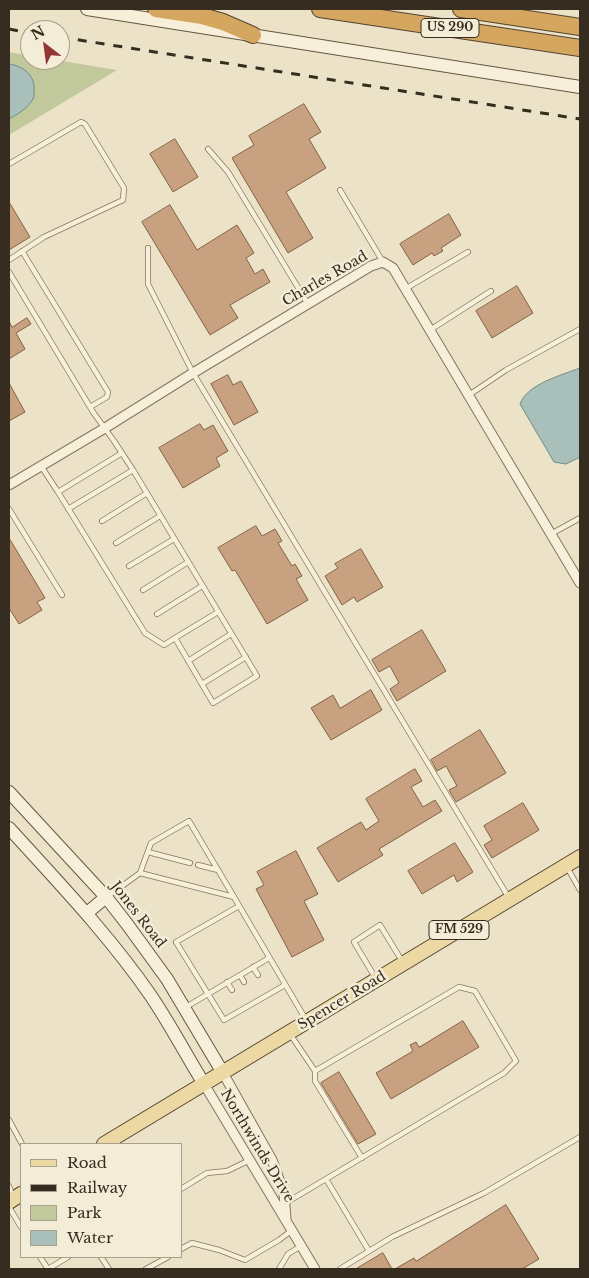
<!DOCTYPE html>
<html>
<head>
<meta charset="utf-8">
<style>
  body { margin:0 }
  #map { position:relative; width:589px; height:1278px; overflow:hidden; background:#ebe2c7; font-family:"Libre Baskerville",serif }
  canvas { display:block }
  .frame { position:absolute; inset:0; border:10px solid #372c20; pointer-events:none }
  .legend { position:absolute; left:20px; top:1143px; width:162px; height:115px; box-sizing:border-box; background:#f3ecd6; border:1px solid #a89f8d; margin:0; padding:6px 9px; list-style:none; font-size:15px; color:#372c20 }
  .legend li { display:flex; align-items:center; gap:10px; height:25px }
  .legend b { width:25px; border:1px solid #a89f8d }
  .north { position:absolute; left:20px; top:20px; width:50px; height:50px; box-sizing:border-box; background:#f3ecd6; border:1px solid #a89f8d; border-radius:50%; rotate:330deg; font-size:14px; font-weight:700; line-height:20px; text-align:center; color:#372c20 }
  .north::after { content:''; display:block; margin:auto; width:18px; height:22px; background:#913632; clip-path:polygon(50% 0,100% 100%,50% 72%,0 100%) }
</style>
</head>
<body>
<div id="map">
<canvas width="589" height="1278"></canvas>
<div class="frame"></div>
<ul class="legend">
<li><b style="height:6px;background:#ebd8a2"></b>Road</li>
<li><b style="height:6px;background:#372c20"></b>Railway</li>
<li><b style="height:14px;background:#c1c99c"></b>Park</li>
<li><b style="height:14px;background:#a8bfba"></b>Water</li>
</ul>
<div class="north">N</div>
</div>
<script>
const ctx = document.querySelector('canvas').getContext('2d');
ctx.lineJoin = 'round';
function paint(path, color) {
  ctx.fillStyle = color;
  ctx.fill(path, 'evenodd');
}
function strokePath(path, color, width, dash) {
  ctx.strokeStyle = color;
  ctx.lineWidth = width;
  ctx.lineCap = dash ? 'butt' : 'round';
  ctx.setLineDash(dash || []);
  ctx.stroke(path);
}
function write(font, color, halo, rows, align = 'center') {
  ctx.font = font + ' "Libre Baskerville",serif';
  ctx.lineWidth = 5;
  ctx.setLineDash([]);
  ctx.textBaseline = 'middle';
  ctx.strokeStyle = halo;
  ctx.fillStyle = color;
  for (const [text, x, y, turn = 0] of rows) {
    ctx.save();
    ctx.translate(x, y);
    ctx.rotate((+turn || 0) * Math.PI / 180);
    ctx.textAlign = isNaN(turn) ? turn : align;
    if (halo) ctx.strokeText(text, 0, 0);
    ctx.fillText(text, 0, 0);
    ctx.restore();
  }
}
const green = new Path2D(`
  M9 52 30 56V60H56L117 70 9 135Z`);
const water = new Path2D(`
  M9 64C24 66 36 76 34 92 34 95 34 97 33 99 27 109 18 114 9 119Z
  M580 368V457L566 464 554 462 520 404C527 384 562 375 580 368Z`);
const building = new Path2D(`
  M304 104 321 132 309 139 326 168 286 192 313 238 288 253 232 158 254 145 249 136Z
  M175 139 198 177 173 192 150 154Z
  M9 202 30 237 9 250Z
  M170 205 197 250 237 225 254 253 246 258 255 274 263 269 270 282 230 305 238 318 210 335 142 222Z
  M449 214 461 235 441 248 443 251 434 256 432 253 413 265 400 244Z
  M517 286 533 313 492 338 476 311Z
  M27 318 31 324 16 333 25 349 9 359V321L12 327Z
  M228 375 233 385 241 381 258 412 234 425 211 384Z
  M9 383 25 412 9 421Z
  M200 424 204 430 213 425 228 451 216 458 220 466 183 488 159 448Z
  M256 526 262 536 275 529 282 541 278 543 292 566 295 564 302 576 296 579 308 600 267 624 235 570 232 571 218 548Z
  M9 538 45 598 37 602 42 610 19 624 9 608Z
  M361 549 383 587 357 602 354 597 342 605 325 576 338 568 335 564Z
  M422 630 446 671 397 701 390 689 399 683 390 666 379 672 372 660Z
  M371 690 382 710 331 740 311 708 333 695 340 708Z
  M480 730 506 773 456 802 449 790 457 786 446 766 437 771 431 760Z
  M415 769 422 781 411 787 423 807 435 800 442 811 379 849 383 855 338 882 317 848 361 822 366 830 379 821 366 799Z
  M523 803 539 830 492 858 484 845 492 840 484 826Z
  M455 843 473 872 457 882 454 875 422 894 408 871Z
  M296 851 318 894 304 901 324 940 292 957 256 889 264 885 257 872Z
  M463 1021 479 1047 391 1099 376 1073 413 1051 410 1045 416 1042 419 1047Z
  M339 1072 376 1134 358 1144 321 1083Z
  M506 1205 539 1259 522 1269H395L414 1258 416 1261Z
  M383 1253 392 1269H356Z`);
const lane = new Path2D(`
  M208 149 228 172 308 304
  M9 164 81 122 85 124 124 188 123 200 44 237 9 260
  M340 190 383 262
  M148 248V284L193 373 509 898
  M22 251 108 392 107 397 90 407
  M9 272 93 412 114 441 133 470 257 676 213 703 175 638 164 645 145 633 58 492 41 466
  M405 289 468 252
  M430 330 491 291
  M469 395 506 370 580 329
  M58 492 122 453
  M9 509 62 595
  M68 509 133 470
  M102 521 147 493
  M551 534 580 518
  M116 543 160 516
  M129 566 174 539
  M143 590 188 562
  M157 614 202 586
  M175 638 218 612
  M188 661 231 634
  M202 684 246 657
  M148 852 190 863
  M198 865 218 870
  M567 867 580 890
  M140 873 151 843 189 821 234 897
  M107 897 140 873 234 897 306 1020
  M239 906 176 942 224 1020 285 985
  M253 967 258 975
  M240 975 244 982
  M376 979 354 942 380 925 402 961
  M227 982 232 990
  M186 1007 269 958
  M315 1071V1081L362 1158
  M9 1120 22 1144
  M326 1179 369 1251
  M9 1186 13 1198
  M181 1189 207 1173 227 1171 250 1160
  M284 1204 504 1073 516 1061 475 991 459 987 315 1071 290 1034
  M9 1207 21 1227
  M181 1249 192 1243 219 1250 245 1260 279 1240 291 1231
  M40 1257 48 1269
  M101 1257 109 1269
  M48 1269 68 1257
  M146 1269 168 1257
  M279 1269 288 1254 301 1246
  M340 1269 392 1237 484 1193 580 1137`);
const street = new Path2D(`
  M9 485 105 428 193 373 371 266 383 262 393 268 580 583
  M223 1073 272 1160 284 1193 286 1219
  M204 1084 315 1269`);
const secondary = new Path2D(`
  M87 9 580 87
  M9 792 106 897 127 924 167 979 223 1073
  M9 828C58 882 109 935 151 996 170 1024 186 1055 204 1084
  M87 913 106 897`);
const primary = new Path2D(`
  M104 1144 580 857
  M9 1202 21 1194`);
const highway = new Path2D(`
  M156 9 202 16 223 22 253 35
  M320 9 580 48
  M461 9 580 27`);
const rail = new Path2D(`
  M9 29 30 33
  M60 37 580 119`);
const shields = [
  [450,28,58],
  [459,930,60]
];
const shieldNames = [
  ["US 290",450,28],
  ["FM 529",459,930]
];
const streetNames = [
  ["Charles Road",325,279,-30],
  ["Jones Road",138,915,52],
  ["Spencer Road",342,1001,-31],
  ["Northwinds Drive",257,1146,59]
];
paint(green, '#c1c99c');
paint(water, '#a8bfba');
strokePath(water, '#6f8d87', 1);
paint(building, '#c7a180');
strokePath(building, '#836145', 1);
strokePath(lane, '#86755e', 6);
strokePath(street, '#86755e', 11);
strokePath(secondary, '#685641', 14);
strokePath(primary, '#544331', 16);
strokePath(highway, '#544331', 18);
strokePath(lane, '#f7efda', 4.5);
strokePath(street, '#f7efda', 9);
strokePath(secondary, '#f7efda', 12);
strokePath(primary, '#ebd8a2', 14);
strokePath(highway, '#d4a65f', 16);
strokePath(rail, '#372c20', 3, [9, 9]);
for (const [x, y, w] of shields) {
  const box = new Path2D();
  box.roundRect(x - w / 2, y - 9.5, w, 19, 4);
  ctx.fillStyle = '#f3ecd6';
  ctx.fill(box);
  strokePath(box, '#372c20', 1);
}
write('bold 12px', '#372c20', null, shieldNames);
write('14px', '#372c20', '#f3ecd6', streetNames);
</script>
</body>
</html>
